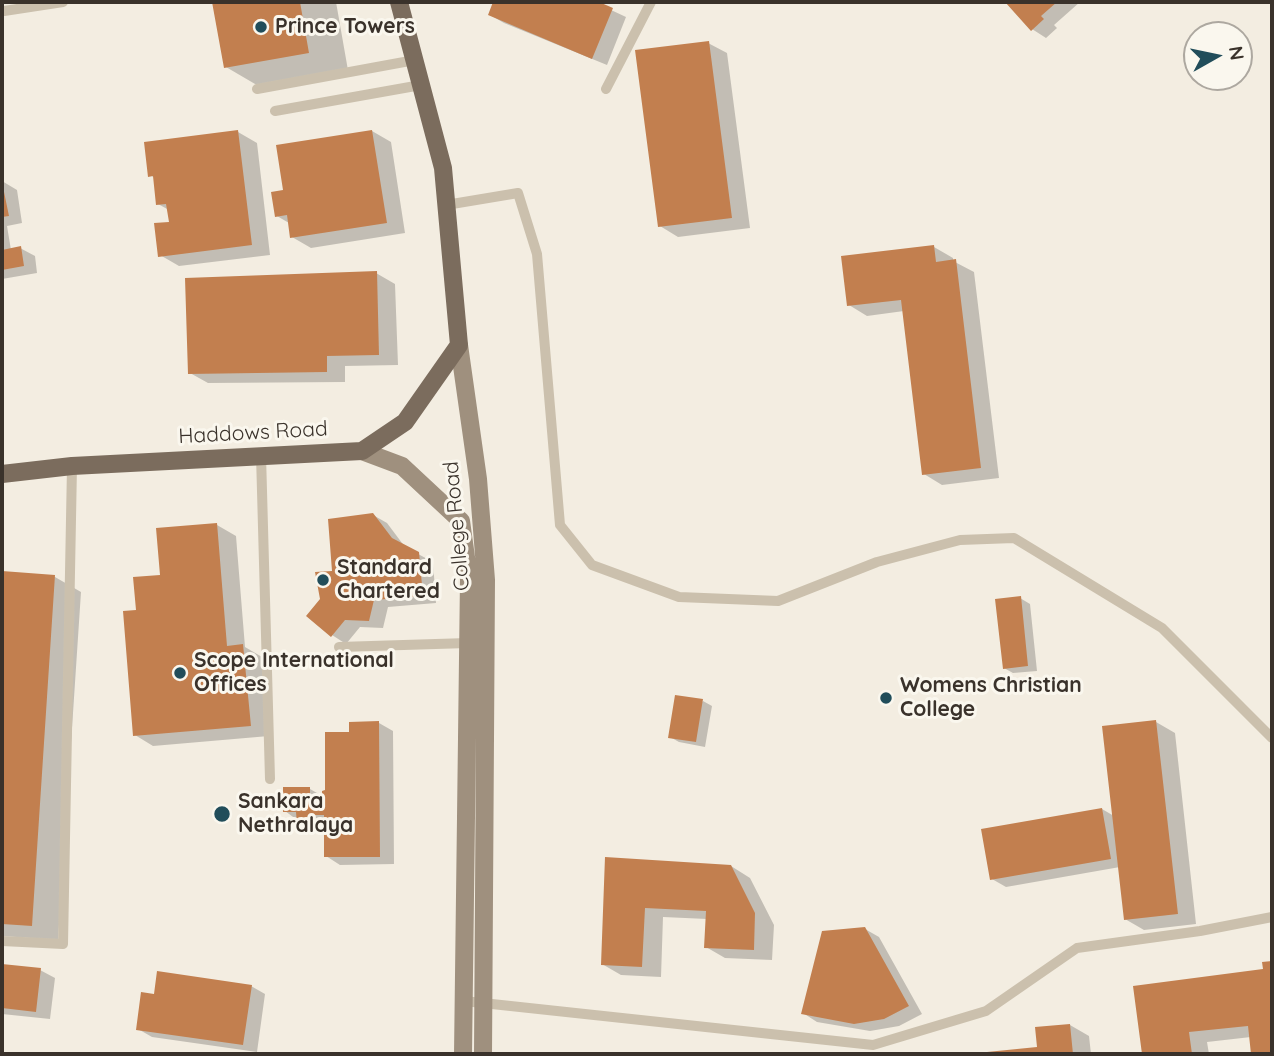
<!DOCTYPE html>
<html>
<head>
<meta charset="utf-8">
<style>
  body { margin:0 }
  #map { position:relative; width:1274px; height:1056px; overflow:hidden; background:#f3ede1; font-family:Quicksand,sans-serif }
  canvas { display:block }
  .frame { position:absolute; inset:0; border:4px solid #3a322b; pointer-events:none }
  .north { position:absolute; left:1183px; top:21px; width:70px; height:70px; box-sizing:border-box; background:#faf7ee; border:2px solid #ada8a0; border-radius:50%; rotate:81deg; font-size:19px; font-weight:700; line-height:28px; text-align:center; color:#3a322b }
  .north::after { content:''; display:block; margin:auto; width:24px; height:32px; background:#214d5a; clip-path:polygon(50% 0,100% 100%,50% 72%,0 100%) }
</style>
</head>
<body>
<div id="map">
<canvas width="1274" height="1056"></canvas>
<div class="frame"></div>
<div class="north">N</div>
</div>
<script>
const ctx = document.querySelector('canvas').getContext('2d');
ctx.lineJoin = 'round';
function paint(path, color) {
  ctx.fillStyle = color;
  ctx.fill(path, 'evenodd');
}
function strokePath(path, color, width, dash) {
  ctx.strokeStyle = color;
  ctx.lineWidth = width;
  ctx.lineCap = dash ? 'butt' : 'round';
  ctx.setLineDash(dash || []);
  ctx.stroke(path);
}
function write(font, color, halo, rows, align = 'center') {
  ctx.font = font + ' Quicksand,sans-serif';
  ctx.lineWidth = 6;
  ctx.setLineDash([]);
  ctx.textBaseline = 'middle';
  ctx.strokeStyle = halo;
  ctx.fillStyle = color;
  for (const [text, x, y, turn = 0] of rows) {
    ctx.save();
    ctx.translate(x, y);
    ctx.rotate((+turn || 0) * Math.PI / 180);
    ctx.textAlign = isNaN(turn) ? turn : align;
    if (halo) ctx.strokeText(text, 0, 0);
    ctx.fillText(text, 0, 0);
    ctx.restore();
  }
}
const shadow = new Path2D(`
  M214 2H336L349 76 267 91 226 67Z
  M495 2H594L626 17 607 65 504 23 490 15Z
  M1007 2H1080L1054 25 1057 28 1046 38 1032 29Z
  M708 43 727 53 750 228 678 237 660 226Z
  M372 131 391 142 405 233 311 248 292 237 289 223 277 216 285 191Z
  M238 132 257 143 270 255 179 266 160 255 171 223 169 210 158 204 155 178 150 175Z
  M2 181 17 190 22 223 7 226 11 250 20 248 35 256 37 273 2 279Z
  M934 247 953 258V261L974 272 999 478 942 485 924 474 904 311 867 316 849 305Z
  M376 273 395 284 398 365 345 366V382L208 383 190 373Z
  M373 515 387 523 405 547 433 562 436 603 388 607 383 628 360 627 346 644 332 635 322 600 334 573Z
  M217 525 236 536 245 647 262 657 269 736 153 746 135 735 138 612Z
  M2 573 55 577 81 592 58 940 2 936Z
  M1020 598 1030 604 1037 671 1013 673 1004 668Z
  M703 701 712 706 705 747 679 742 670 737Z
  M1156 722 1175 733 1196 924 1144 930 1125 919 1120 867 1006 887 992 879 1102 809 1114 816Z
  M379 723 393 731 394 864 340 865 326 856V831H312L285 811 310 789 324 797 351 734Z
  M607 859 731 866 750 878 774 925 772 960 725 958 706 947 707 919 663 917 661 977 621 975 602 964Z
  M865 929 879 937 922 1014 899 1026 870 1031 817 1022 803 1013Z
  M1272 963V1054H1252L1251 1037 1207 1042 1209 1054H1143L1135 987 1265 971 1264 964Z
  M2 966 40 970 55 978 50 1019 2 1014Z
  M251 986 265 994 257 1052 152 1037 138 1029 155 995Z
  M1070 1025 1089 1036 1091 1054H989L1039 1049Z`);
const building = new Path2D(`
  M212 2H300L309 53 224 68Z
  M493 2H599L613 8 592 59 488 15Z
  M1005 2H1057L1041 16 1044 19 1031 31Z
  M709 41 732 218 658 227 635 50Z
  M238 130 252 245 158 257 154 223 169 222 166 204 156 205 153 176 148 177 144 142Z
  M372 130 387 223 290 238 287 215 275 217 271 192 283 190 276 145Z
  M2 182 9 216 2 217Z
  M934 245 936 262 956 259 981 468 922 475 901 300 847 306 841 256Z
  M21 246 24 266 2 270V250Z
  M377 271 379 355 327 356V372L188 374 185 278Z
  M373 513 392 538 419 552 423 596 374 600 369 621 345 620 331 637 306 616 320 599 315 572 332 571 328 519Z
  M217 523 227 646 243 644 251 726 133 736 123 611 136 610 133 577 160 575 156 528Z
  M2 571 55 575 32 926 2 924Z
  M1021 596 1028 666 1003 669 995 599Z
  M675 695 703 699 696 742 668 738Z
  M1156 720 1178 914 1124 920 1102 726Z
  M379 721 380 857H324V815H311V824H297L296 812H283V787H310V800H322V791L325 790V732H349V722Z
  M1102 808 1111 859 990 880 981 829Z
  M605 857 731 865 755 913 754 950 704 948 706 911 645 908 642 967 601 965Z
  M865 927 909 1006 884 1019 854 1024 801 1014 822 931Z
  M1272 961V1054H1251L1248 1026 1189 1032 1192 1054H1142L1133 986 1263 969 1262 962Z
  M2 964 41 968 36 1012 2 1008Z
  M157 971 252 985 243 1045 136 1030 141 992 154 994Z
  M1070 1024 1073 1054H987V1052L1037 1047 1035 1027Z`);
const service = new Path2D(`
  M4 11 63 2
  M257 89 415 60
  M606 89 651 2
  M275 111 421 85
  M446 205 518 193 537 254 560 525 592 565 679 597 778 601 877 562 960 540 1014 538 1162 628 1272 738
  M261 455 270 779
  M339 647 468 643
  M2 941 63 944 72 466
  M464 1001 873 1045 986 1011 1077 948 1200 931 1272 917`);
const secondary = new Path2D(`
  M459 345 478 479 486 580 483 1054
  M362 451 402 466 461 521 469 579 463 1054`);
const primary = new Path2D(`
  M2 474 72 466 362 451 405 422 459 345 443 168 399 2`);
const markers = [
  [261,27,7,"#214d5a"],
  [323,580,7,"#214d5a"],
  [180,673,7,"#214d5a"],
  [886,698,7,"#214d5a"],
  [222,814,9,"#214d5a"]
];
const poiNames = [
  ["Prince Towers",275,27],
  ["Standard",337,568],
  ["Chartered",337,592],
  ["Scope International",194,661],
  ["Offices",194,685],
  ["Womens Christian",900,686],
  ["College",900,710],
  ["Sankara",238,802],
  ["Nethralaya",238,826]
];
const streetNames = [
  ["Haddows Road",253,433,-3],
  ["College Road",457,526,-95]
];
paint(shadow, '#0003');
paint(building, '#c27f4f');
strokePath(service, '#cbc0ad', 10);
strokePath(secondary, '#9f907e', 18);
strokePath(primary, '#7b6c5d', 18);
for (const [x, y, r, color] of markers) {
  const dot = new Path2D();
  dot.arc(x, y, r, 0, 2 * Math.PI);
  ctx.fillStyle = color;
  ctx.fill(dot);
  strokePath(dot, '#faf7ee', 2.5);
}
write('bold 21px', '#3a322b', '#faf7ee', poiNames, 'left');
write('21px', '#3a322b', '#faf7ee', streetNames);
</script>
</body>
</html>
